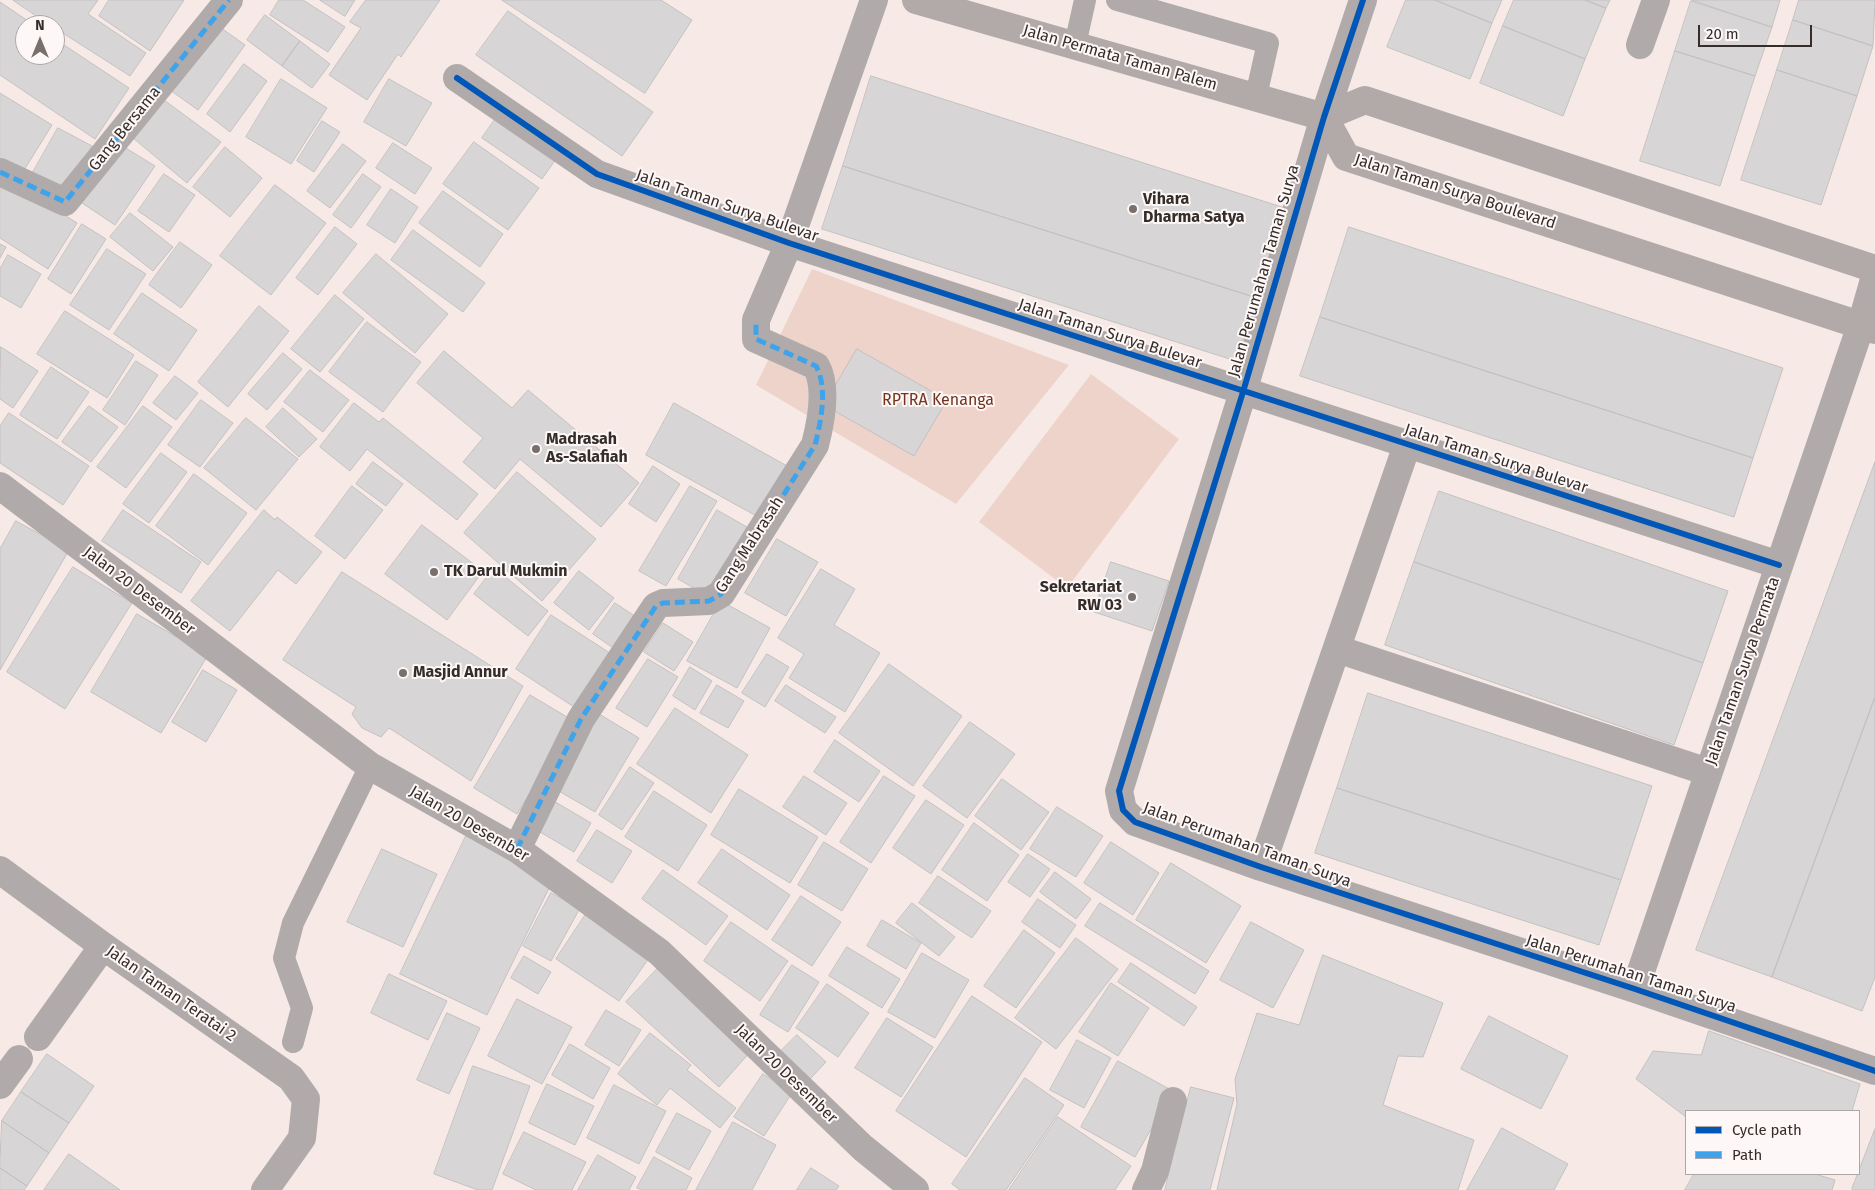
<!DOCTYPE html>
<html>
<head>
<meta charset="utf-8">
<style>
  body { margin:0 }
  #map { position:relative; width:1875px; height:1190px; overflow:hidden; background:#f7eae6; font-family:"Fira Sans",sans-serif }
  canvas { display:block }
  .legend { position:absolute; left:1685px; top:1110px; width:175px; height:65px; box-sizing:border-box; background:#fdf8f7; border:1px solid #ada7a5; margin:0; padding:6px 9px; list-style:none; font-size:15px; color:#352d2a }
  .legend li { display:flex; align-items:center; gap:10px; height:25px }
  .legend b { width:25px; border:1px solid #ada7a5 }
  .north { position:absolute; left:15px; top:15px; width:50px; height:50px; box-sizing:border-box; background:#fdf8f7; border:1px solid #ada7a5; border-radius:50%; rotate:0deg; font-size:14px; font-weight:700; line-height:20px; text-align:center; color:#352d2a }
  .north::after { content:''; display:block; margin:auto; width:18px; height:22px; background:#796f6c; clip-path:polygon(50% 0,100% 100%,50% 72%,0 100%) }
  .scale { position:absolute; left:1698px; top:25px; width:114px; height:22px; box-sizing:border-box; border:2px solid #352d2a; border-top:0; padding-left:6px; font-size:15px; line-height:18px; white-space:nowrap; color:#352d2a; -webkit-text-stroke:4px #fdf8f7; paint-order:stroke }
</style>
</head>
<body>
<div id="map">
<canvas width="1875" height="1190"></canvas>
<ul class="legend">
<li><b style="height:6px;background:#0057b8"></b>Cycle path</li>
<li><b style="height:6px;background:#3ea3eb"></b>Path</li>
</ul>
<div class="north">N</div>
<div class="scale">20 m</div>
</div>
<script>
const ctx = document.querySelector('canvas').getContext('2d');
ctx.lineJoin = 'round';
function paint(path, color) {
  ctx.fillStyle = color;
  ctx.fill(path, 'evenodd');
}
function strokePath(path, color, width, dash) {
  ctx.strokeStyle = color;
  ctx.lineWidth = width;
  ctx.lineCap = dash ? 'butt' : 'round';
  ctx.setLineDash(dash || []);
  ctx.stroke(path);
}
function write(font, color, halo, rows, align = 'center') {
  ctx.font = font + ' "Fira Sans",sans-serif';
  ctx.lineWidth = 4;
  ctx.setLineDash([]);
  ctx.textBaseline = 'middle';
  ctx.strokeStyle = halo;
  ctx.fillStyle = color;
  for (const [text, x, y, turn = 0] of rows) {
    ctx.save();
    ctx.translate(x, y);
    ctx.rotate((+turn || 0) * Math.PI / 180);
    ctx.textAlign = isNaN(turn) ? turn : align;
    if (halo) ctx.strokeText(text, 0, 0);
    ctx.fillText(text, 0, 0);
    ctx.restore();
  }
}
const green = new Path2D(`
  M812 269 1069 365 956 504 756 385Z
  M1091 374 1179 439 1067 588 979 522Z`);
const building = new Path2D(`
  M13 0H98L88 14 146 53 130 76 55 28V25H50Z
  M109 0H184L150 51 99 16Z
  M279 0H303L345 27 328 52 270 15Z
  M320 0H355L345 16Z
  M366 0H440L401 57 398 54 367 100 329 75 361 28 350 22Z
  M502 0H661L692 20 645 93Z
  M1406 0H1435L1492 23 1470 79 1387 47Z
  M1435 0H1502L1492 23Z
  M1514 0H1585L1606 8 1585 59 1503 26Z
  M1585 0H1610L1606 8Z
  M1692 0H1780L1772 27Z
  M1799 0H1875L1873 46 1793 20Z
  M1691 1 1772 27 1755 76 1675 51Z
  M0 2 34 25H25V55H55V39L129 88 95 139 0 75Z
  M508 11 653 112 622 156 476 55Z
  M265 15 300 41 282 66 247 40Z
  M1793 20 1873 46 1857 96 1777 70Z
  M217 25 245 45 198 110 170 90Z
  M1503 26 1585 59 1563 116 1480 83Z
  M300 41 330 64 312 88 282 66Z
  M1675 51 1755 76 1720 186 1640 161Z
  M244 64 267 81 230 132 207 114Z
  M1777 70 1857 96 1821 205 1741 180Z
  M871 76 1285 208 1257 298 843 166Z
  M281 79 327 108 291 164 246 137Z
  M389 79 432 103 406 146 364 122Z
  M0 93 52 125 21 175 0 162Z
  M164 100 221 142 187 183 133 138Z
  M496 118 556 159 542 179 482 138Z
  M322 121 340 132 314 172 297 161Z
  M58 128 92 146 66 193 32 174Z
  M474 142 539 188 508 230 443 184Z
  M393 143 432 168 415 194 376 168Z
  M343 144 366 161 330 208 307 191Z
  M124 147 155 166 115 225 82 203Z
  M225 147 262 178 230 217 193 187Z
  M843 166 1257 298 1236 361 822 229Z
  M0 174 77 223 48 269 0 238Z
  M164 174 195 195 169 232 138 211Z
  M363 174 381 187 351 228 333 215Z
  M275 185 326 223 271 295 220 256Z
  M391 189 418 207 395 243 367 225Z
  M443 191 503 234 480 267 419 223Z
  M130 213 173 247 153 271 110 237Z
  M82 224 106 239 71 294 48 279Z
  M335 227 357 244 318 295 296 278Z
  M1349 227 1783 368 1753 458 1320 317Z
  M413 230 485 283 463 312 391 260Z
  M180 242 212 265 181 308 149 285Z
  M0 244 6 247 0 258Z
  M107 249 146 274 109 330 70 305Z
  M376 254 448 314 415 353 343 293Z
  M8 255 41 274 21 308 0 296V269Z
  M142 293 197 330 169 371 114 334Z
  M335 295 364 319 320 372 291 349Z
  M259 306 289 331 228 407 198 382Z
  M65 311 134 355 107 398 37 354Z
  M1320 317 1753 458 1734 517 1300 376Z
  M367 322 421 362 383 412 329 372Z
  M1 347 38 371 13 408 0 399Z
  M857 349 947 400 914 456 824 405Z
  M444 351 512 408 528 390 639 483 601 527 520 459 495 489 463 462 483 438 417 383Z
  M283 353 302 369 267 410 248 394Z
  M136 361 158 375 125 425 103 410Z
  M51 367 89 392 57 439 20 415Z
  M310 370 349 400 323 432 284 402Z
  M175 376 198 393 176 420 153 403Z
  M201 400 233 423 200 467 168 445Z
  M354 403 379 422 383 418 478 494 457 520 367 449 350 471 320 447Z
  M674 403 789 467 760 518 646 455Z
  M89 406 118 427 91 462 62 442Z
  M143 406 172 427 126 488 97 467Z
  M283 408 317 439 299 457 266 427Z
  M9 413 89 466 63 505 0 463V426Z
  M246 418 298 459 256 510 204 468Z
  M161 453 187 472 149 523 123 504Z
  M373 462 403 484 386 506 356 484Z
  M1875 462V697L1772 977 1696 950Z
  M653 466 680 484 656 522 629 504Z
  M517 472 596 539 542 601 464 533Z
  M194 474 247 513 208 565 156 526Z
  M352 486 383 510 345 559 315 536Z
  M690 486 717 501 666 586 639 571Z
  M1439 491 1728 591 1703 663 1414 562Z
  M123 510 201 562 181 593 102 541Z
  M264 510 275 520 277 517 322 552 296 584 278 570 230 631 191 601Z
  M717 510 747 527 708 596 678 579Z
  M16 521 69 550 0 670V549Z
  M422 525 483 571 447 620 385 574Z
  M777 539 818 562 786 616 745 593Z
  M1111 562 1169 581 1152 631 1094 612Z
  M1414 562 1703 663 1674 745 1385 645Z
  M73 567 132 603 65 709 7 672Z
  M494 568 548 611 528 636 474 594Z
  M821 569 855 589 834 625 880 653 845 712 789 678 804 654 778 638Z
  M579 571 614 598 589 630 554 603Z
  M342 572 523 686 471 781 389 728 381 737 362 728 352 714 356 707 283 660Z
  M721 601 770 628 737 688 687 661Z
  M615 603 638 618 616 650 593 634Z
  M137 614 208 655 161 733 91 692Z
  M551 615 613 655 577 709 516 669Z
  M663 623 693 642 674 671 644 652Z
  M767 654 789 667 765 707 742 693Z
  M648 659 678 677 647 727 616 708Z
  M889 664 962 716 913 786 839 733Z
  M690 667 712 681 695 710 673 696Z
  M203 670 237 690 206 742 172 722Z
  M717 685 744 701 728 728 700 713Z
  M786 685 836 717 825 733 775 701Z
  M1368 693 1652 786 1621 880 1337 788Z
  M530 695 574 721 517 814 474 788Z
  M1875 697V977L1862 1011 1772 977Z
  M675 708 748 755 711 813 637 764Z
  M594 711 639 738 595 812 550 786Z
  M970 722 1015 754 967 818 923 786Z
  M835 740 880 771 859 802 814 772Z
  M630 767 654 783 622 830 599 815Z
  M804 776 847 803 826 835 783 807Z
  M884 776 915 796 871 863 840 842Z
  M1002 779 1049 812 1021 850 975 816Z
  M1337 788 1621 880 1599 945 1315 853Z
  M739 789 818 837 790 883 711 835Z
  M654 791 707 825 678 871 625 837Z
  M547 797 591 823 574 852 530 826Z
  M926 800 964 825 931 874 893 848Z
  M1057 807 1103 836 1076 877 1030 849Z
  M974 823 1019 855 987 901 942 870Z
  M597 830 632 851 612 883 577 861Z
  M466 836 554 878 487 1015 400 974Z
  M824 842 868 869 842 911 798 885Z
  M1111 842 1159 873 1133 915 1084 883Z
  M382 849 437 874 403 947 347 922Z
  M722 849 790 895 767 930 698 883Z
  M1028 854 1050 869 1030 897 1008 882Z
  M1171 863 1241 906 1206 963 1136 920Z
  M663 870 728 916 706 945 642 899Z
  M1055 872 1091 899 1076 919 1040 892Z
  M938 876 991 911 972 938 919 903Z
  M551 893 580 908 551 961 523 946Z
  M801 896 841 922 812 966 772 940Z
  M1038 899 1076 925 1060 948 1022 922Z
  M912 903 955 937 939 956 896 923Z
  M1100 903 1209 971 1195 994 1085 926Z
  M590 908 654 951 619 1001 556 959Z
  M882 920 921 943 906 969 867 946Z
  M731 922 788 961 760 1001 704 961Z
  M1251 922 1304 950 1273 1008 1220 980Z
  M1024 930 1055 953 1016 1008 984 986Z
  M1076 938 1118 969 1056 1049 1015 1018Z
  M847 947 900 979 882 1008 829 976Z
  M922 953 969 980 935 1038 888 1012Z
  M1323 955 1443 1003 1423 1057 1398 1056 1383 1105 1474 1140 1458 1190H1217L1237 1104 1235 1079 1257 1013 1299 1025Z
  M524 956 551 972 538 994 511 978Z
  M1131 963 1197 1007 1184 1026 1118 982Z
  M792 965 819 982 788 1032 760 1015Z
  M660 966 752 1050 719 1087 626 1002Z
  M389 974 447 1001 428 1040 371 1013Z
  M1111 983 1149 1008 1118 1056 1079 1032Z
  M827 984 869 1013 838 1057 796 1028Z
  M972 996 1042 1042 966 1157 896 1111Z
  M517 999 572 1027 542 1084 488 1056Z
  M606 1010 641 1030 619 1066 585 1045Z
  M447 1013 480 1028 449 1094 417 1080Z
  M1489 1016 1568 1056 1541 1109 1461 1069Z
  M887 1018 933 1047 901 1097 855 1068Z
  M1709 1031 1860 1084 1852 1111H1686V1117L1636 1079 1653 1051 1701 1055Z
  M650 1033 691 1065 687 1070 736 1108 720 1128 670 1088 657 1105 618 1074Z
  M797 1035 826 1062 810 1079 780 1052Z
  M1077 1040 1111 1058 1084 1108 1050 1090Z
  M570 1044 610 1068 593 1099 552 1075Z
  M47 1054 94 1086 69 1123 21 1092Z
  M1118 1061 1173 1091 1135 1157 1081 1127Z
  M473 1066 530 1086 492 1190H478L434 1174Z
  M763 1074 792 1093 764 1136 734 1117Z
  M1025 1078 1064 1105 1006 1190H960L952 1184Z
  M547 1084 594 1106 575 1145 529 1123Z
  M614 1085 666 1111 639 1164 587 1138Z
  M1191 1087 1234 1098 1210 1190H1165Z
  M21 1092 69 1123 49 1153 2 1121Z
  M677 1113 711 1131 689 1170 656 1152Z
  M1058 1117 1131 1166 1115 1190H1009Z
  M2 1121 49 1153 27 1186 0 1168Z
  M733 1122 776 1145 752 1190H696Z
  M1502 1128 1568 1164 1554 1190H1467Z
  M1875 1129V1190H1853L1852 1189Z
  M524 1132 586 1162 572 1190H536L503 1174Z
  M69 1154 120 1190H44Z
  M598 1155 636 1177 629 1190H578Z
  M654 1157 692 1178 686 1190H642L637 1188Z
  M0 1168 27 1186 24 1190H0Z
  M811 1168 839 1186 836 1190H797Z
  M1694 1174H1815L1835 1180 1832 1190H1685Z`);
const lane = new Path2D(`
  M1117 0 1268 43 1256 96
  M1075 45 1085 0
  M293 1042 302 1008 284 958 293 923 370 766`);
const street = new Path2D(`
  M1363 0 1324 117 1243 392 1119 791 1123 810 1135 822 1261 867 1635 989 1875 1071
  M1640 45 1656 0
  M457 78 597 174 789 243 1779 565
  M0 172 65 202 229 0
  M0 486 370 766 517 849 659 952 863 1148 915 1190
  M1337 649 1708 772
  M517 849 581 719 656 606 663 603 709 601 721 594 815 445C821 422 828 387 816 366L756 339V320L789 243 874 0
  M1261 867 1407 445
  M0 870 103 946 291 1078 306 1099 302 1138 265 1190
  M1635 989 1861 325 1875 276
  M38 1037 103 946
  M0 1085 19 1059
  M1146 1190 1155 1171 1173 1101`);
const secondary = new Path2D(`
  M916 0 1324 117
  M1324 117 1346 157 1875 330
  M1324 117 1365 100 1875 269`);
const quiet = new Path2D(`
  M0 172 65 202 229 0
  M517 849 581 719 656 606 663 603 709 601 721 594 815 445C821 422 828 387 816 366L756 339V320`);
const cycleway = new Path2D(`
  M1363 0 1324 117 1243 392 1119 791 1123 810 1135 822 1261 867 1635 989 1875 1071
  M457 78 597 174 789 243 1779 565`);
const markers = [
  [1133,209,5,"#796f6c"],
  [536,449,5,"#796f6c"],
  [434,572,5,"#796f6c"],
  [1132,597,5,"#796f6c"],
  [403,673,5,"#796f6c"]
];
const streetNames = [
  ["Jalan Permata Taman Palem",1120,58,16],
  ["Gang Bersama",125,129,-51],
  ["Jalan Taman Surya Boulevard",1455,192,18],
  ["Jalan Taman Surya Bulevar",727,206,19],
  ["Jalan Perumahan Taman Surya",1264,271,-74],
  ["Jalan Taman Surya Bulevar",1110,334,18],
  ["Jalan Taman Surya Bulevar",1496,459,18],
  ["Gang Mabrasah",750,545,-57],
  ["Jalan 20 Desember",139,591,37],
  ["Jalan Taman Surya Permata",1743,671,-71],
  ["Jalan 20 Desember",469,824,30],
  ["Jalan Perumahan Taman Surya",1247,845,20],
  ["Jalan Perumahan Taman Surya",1631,974,18],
  ["Jalan Taman Teratai 2",171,994,35],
  ["Jalan 20 Desember",786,1074,44]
];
const poiNames = [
  ["Vihara",1143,200],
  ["Dharma Satya",1143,218],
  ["Madrasah",546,440],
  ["As-Salafiah",546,458],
  ["TK Darul Mukmin",444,572],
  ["Sekretariat",1122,588,"right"],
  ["RW 03",1122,606,"right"],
  ["Masjid Annur",413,673]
];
const parkNames = [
  ["RPTRA Kenanga",938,401]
];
paint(green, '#eed3cb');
paint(building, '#d7d5d5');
strokePath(building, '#c3c1c1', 1);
strokePath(lane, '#b0abaa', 22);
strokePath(street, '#b0abaa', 28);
strokePath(secondary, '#b1aaa9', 28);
strokePath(quiet, '#3ea3eb', 5, [10, 5]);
strokePath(cycleway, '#0057b8', 6);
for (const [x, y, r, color] of markers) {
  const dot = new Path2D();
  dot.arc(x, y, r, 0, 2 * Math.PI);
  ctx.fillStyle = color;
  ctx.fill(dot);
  strokePath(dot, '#fdf8f7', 2);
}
write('16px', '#352d2a', '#fdf8f7', streetNames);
write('bold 16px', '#352d2a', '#fdf8f7', poiNames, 'left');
write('16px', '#74331c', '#fdf8f7', parkNames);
</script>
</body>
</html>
